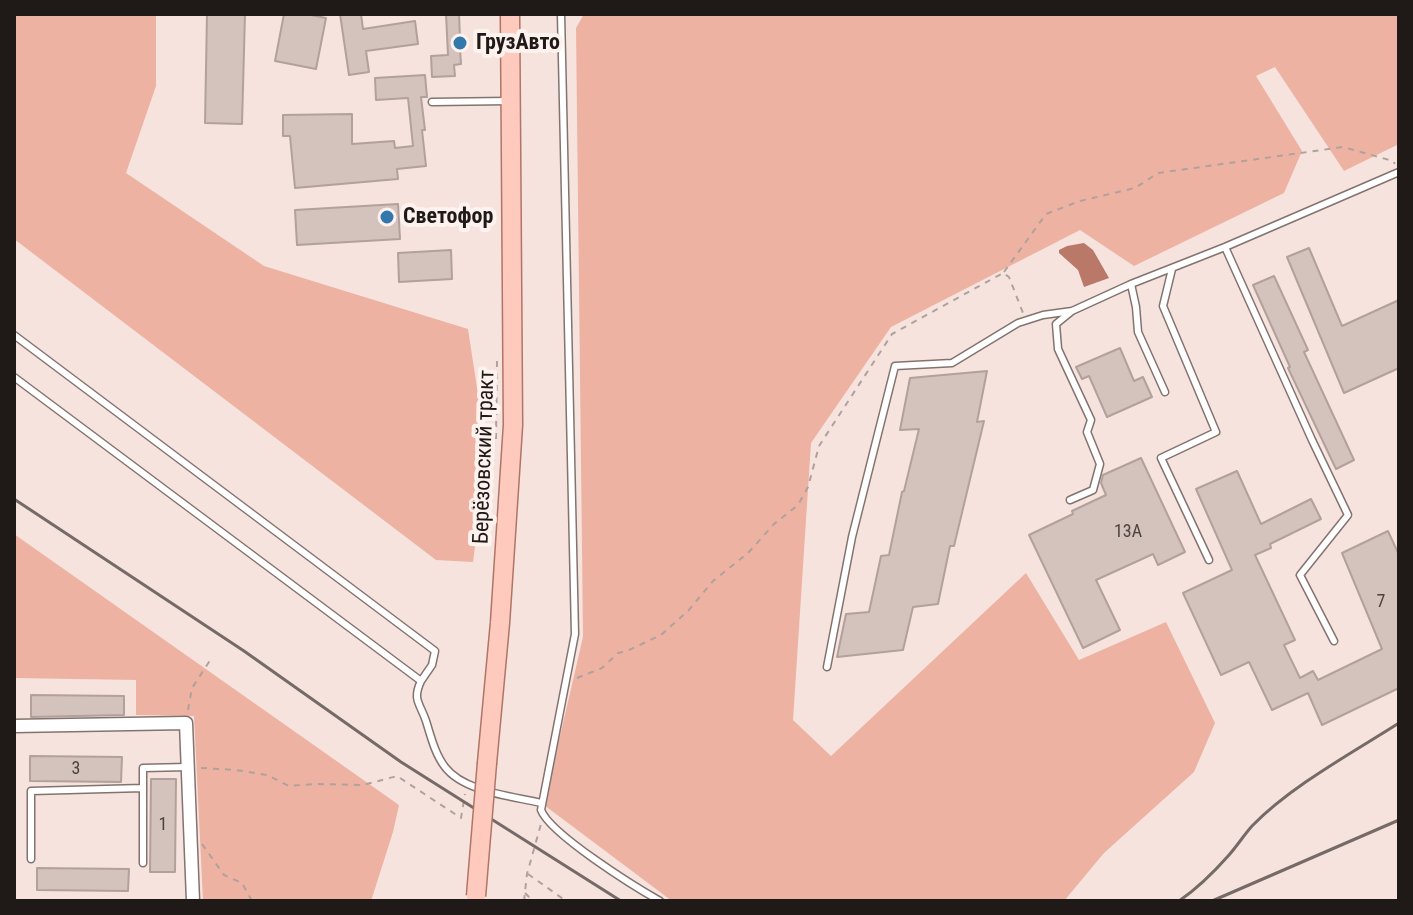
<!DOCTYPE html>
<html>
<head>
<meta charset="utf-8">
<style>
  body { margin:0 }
  #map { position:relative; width:1413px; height:915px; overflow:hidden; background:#f6e3de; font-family:"Roboto Condensed",sans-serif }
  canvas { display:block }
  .frame { position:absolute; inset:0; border:16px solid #1f1917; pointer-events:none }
</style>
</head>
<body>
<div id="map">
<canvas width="1413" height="915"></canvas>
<div class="frame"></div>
</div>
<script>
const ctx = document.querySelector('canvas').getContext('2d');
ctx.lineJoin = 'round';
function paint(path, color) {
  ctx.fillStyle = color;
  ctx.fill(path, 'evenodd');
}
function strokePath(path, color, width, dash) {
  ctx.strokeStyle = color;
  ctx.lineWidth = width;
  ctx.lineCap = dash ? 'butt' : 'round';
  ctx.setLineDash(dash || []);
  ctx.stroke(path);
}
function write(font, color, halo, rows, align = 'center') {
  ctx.font = font + ' "Roboto Condensed",sans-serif';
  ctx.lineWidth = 8;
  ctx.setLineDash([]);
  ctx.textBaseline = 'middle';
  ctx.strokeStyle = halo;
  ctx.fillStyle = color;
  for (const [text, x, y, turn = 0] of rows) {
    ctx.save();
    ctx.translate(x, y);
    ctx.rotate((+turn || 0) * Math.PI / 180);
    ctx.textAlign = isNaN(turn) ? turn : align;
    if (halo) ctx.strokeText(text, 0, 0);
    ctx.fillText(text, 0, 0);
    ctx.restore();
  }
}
const green = new Path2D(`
  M14 14H156V86L126 173 264 266 468 329 487 453 473 562 436 560 14 239Z
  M584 14H1399V144L1344 171 1275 67 1256 76 1302 151 1284 193 1134 266 1080 230 891 327 811 443 793 720 831 756 1026 573 1079 660 1166 622 1215 723 1194 772 1104 853 1064 901H672L544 805 583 637 576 28Z
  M14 534 399 805 393 832 371 901H203L194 716 136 715V680L14 678Z`);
const water = new Path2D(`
  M1084 243 1093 250 1109 278 1084 287 1078 270 1059 253V250L1067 246Z`);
const building = new Path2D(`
  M207 14H245L242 124 205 123Z
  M284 14H306L326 18 316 69 275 61Z
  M340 14H361L363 29 415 21 418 44 366 51 369 72 349 75Z
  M446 14H459L460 38 466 43 460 49 461 64 454 65 455 76 432 77 431 56 448 55Z
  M425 75 427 97H421L425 130H422L426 166 397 169 398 179 295 188 290 136H283V115L352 114V144L394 141 395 148 413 146 408 98 376 100 375 78Z
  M398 204 400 239 297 245 295 210Z
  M1309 248 1342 326 1399 300V368L1344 393 1287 257Z
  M451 250 452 279 399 282 398 253Z
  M1274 276 1308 350 1304 352 1354 460 1336 469 1288 368 1290 367 1253 285Z
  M1120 348 1134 381 1143 377 1152 397 1107 417 1089 376 1082 379 1076 367Z
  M987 371 977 422 984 421 954 546H950L938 604 913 607 903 650 837 657 846 614 869 612 881 556 889 555 902 492 904 491 919 429 900 430 910 378Z
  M1141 458 1185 552 1158 565 1153 554 1096 580 1120 630 1083 648 1029 535 1073 514 1072 511 1106 495 1101 483 1103 475Z
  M1237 471 1261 524 1311 499 1321 519 1270 544 1271 548 1255 555 1295 640 1284 645 1300 678 1313 671 1318 680 1382 649 1342 553 1388 531 1399 555V688L1322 725 1308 693 1272 710 1249 662 1221 675 1183 593 1232 570 1196 489Z
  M31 695 124 696V715L31 717Z
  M30 756 122 757 121 782 30 781Z
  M151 779H176L175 872H150Z
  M37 868 129 869 128 891 37 890Z`);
const path = new Path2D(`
  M1004 272 1046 214 1080 201 1135 188 1158 173 1343 147 1393 161 1395 164
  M496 439 497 361
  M577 678 602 668 618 653 627 651 661 635 688 611 713 581 748 553 774 524 798 505 808 487 819 446 892 334 1003 273 1009 277 1023 313
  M188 710 192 688 211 659
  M201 768 236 770 267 775 289 786 314 784 363 785 397 776 461 818 465 794
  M202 844 224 875 242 883 252 901
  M528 874 566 901
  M525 893 533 901
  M524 901 527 874 541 824`);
const service = new Path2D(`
  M561 14 575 634 541 810C550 834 635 887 660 901
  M432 102 508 101
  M1225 247 1312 440 1348 515 1300 575 1334 641
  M1172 269 1163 306 1216 432 1161 458 1209 560
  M14 335 435 651 432 665 421 681 14 377
  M1165 392 1138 332 1136 307 1131 284 1225 247 1399 172
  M1070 500 1093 490 1100 464 1087 432 1091 420 1058 349 1056 324 1072 311 1131 284
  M827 667 852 537 895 366 952 363 1018 323 1043 315 1072 311
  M421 681C412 700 420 703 426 721 431 737 435 754 445 767 464 792 512 796 541 803
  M31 859V791L143 788
  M143 863V768L188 767`);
const minor = new Path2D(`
  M14 726 186 723 193 901`);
const primary = new Path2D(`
  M487 763 500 623 513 425 510 14`);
const rail = new Path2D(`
  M14 499 244 651 401 762 621 901
  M1179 901C1198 888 1214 872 1229 855 1237 846 1244 835 1252 826 1291 786 1352 753 1399 723
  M1212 901 1399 820`);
const primaryBridge = new Path2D(`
  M476 896 487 763`);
const markers = [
  [460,43,8,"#3378ad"],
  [387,217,8,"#3378ad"]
];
const numberNames = [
  ["13А",1128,532],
  ["7",1381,602],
  ["3",76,769],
  ["1",163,825]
];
const poiNames = [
  ["ГрузАвто",476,43],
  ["Светофор",403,217]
];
const streetNames = [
  ["Берёзовский тракт",485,457,-88]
];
paint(green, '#eeb2a3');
paint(water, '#b97868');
paint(building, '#d4c2bd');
strokePath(building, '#b2a09c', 2);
strokePath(service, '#83736f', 9);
strokePath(minor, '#83736f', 15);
strokePath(primary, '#b17567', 21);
strokePath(path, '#b0a19d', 2, [6, 6]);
strokePath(service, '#fff', 6);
strokePath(minor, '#fff', 12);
strokePath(primary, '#ffcabe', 18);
strokePath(rail, '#756a67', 3);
strokePath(primaryBridge, '#b17567', 21, []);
strokePath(primaryBridge, '#ffcabe', 18);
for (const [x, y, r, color] of markers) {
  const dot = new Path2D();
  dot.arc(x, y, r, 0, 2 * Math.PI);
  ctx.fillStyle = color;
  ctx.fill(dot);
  strokePath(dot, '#fef2ef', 3);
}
write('18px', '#4c4340', null, numberNames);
write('bold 22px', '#1f1917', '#fef2ef', poiNames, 'left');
write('22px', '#1f1917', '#fef2ef', streetNames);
</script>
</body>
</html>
